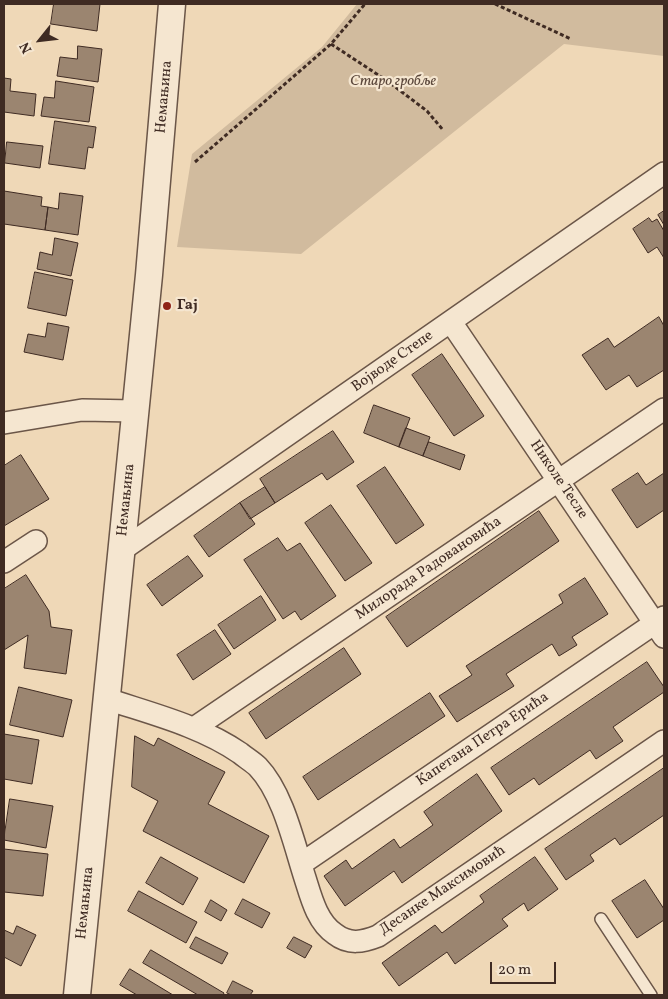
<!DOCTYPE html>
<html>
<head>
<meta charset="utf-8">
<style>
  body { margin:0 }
  #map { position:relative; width:668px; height:999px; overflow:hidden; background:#efd8b7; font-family:Vollkorn,serif }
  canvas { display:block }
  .frame { position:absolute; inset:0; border:5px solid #3f2b23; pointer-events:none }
  .north { position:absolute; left:15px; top:15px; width:50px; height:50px; -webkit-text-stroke:4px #f5e6d0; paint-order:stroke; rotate:241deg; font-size:14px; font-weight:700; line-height:20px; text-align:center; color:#3f2b23 }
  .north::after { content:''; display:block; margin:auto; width:18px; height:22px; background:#3f2b23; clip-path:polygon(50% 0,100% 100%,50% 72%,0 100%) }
  .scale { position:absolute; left:490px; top:962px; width:66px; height:22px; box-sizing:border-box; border:2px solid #3f2b23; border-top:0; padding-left:6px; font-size:15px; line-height:18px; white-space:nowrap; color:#3f2b23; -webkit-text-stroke:4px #f5e6d0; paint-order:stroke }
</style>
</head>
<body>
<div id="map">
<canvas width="668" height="999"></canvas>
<div class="frame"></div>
<div class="north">N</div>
<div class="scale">20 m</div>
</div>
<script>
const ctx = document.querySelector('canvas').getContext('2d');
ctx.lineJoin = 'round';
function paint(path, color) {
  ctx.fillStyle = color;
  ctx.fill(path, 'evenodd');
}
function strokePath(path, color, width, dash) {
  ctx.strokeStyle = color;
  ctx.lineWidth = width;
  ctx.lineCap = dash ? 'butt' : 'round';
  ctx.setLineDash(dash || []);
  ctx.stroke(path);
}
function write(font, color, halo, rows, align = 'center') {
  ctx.font = font + ' Vollkorn,serif';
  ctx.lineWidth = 4.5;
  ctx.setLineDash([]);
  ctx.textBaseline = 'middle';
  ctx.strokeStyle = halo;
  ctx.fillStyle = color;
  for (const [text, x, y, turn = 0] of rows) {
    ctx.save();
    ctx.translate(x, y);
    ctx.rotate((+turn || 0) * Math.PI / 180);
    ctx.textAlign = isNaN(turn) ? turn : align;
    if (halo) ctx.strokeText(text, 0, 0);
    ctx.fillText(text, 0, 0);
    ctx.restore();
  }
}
const green = new Path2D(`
  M357 4H664V56L564 44 301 254 177 247 192 154 322 47Z`);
const building = new Path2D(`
  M54 4H100L97 31 51 24Z
  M78 46 102 49 98 82 57 76 60 57 77 59Z
  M4 78 11 79 10 91 36 94 34 116 4 112Z
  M56 81 94 87 89 122 41 116 44 97 54 98Z
  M55 121 96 127 93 148 88 147 85 169 49 164Z
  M7 142 43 146 40 168 5 163Z
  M4 191 42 197 41 206 48 207 45 230 4 224Z
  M60 193 83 196 78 235 45 230 48 207 58 209Z
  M664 211V225L658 215Z
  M649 218 652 222 657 219 664 231V258L657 247 648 253 633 229Z
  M55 238 78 243 71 276 37 269 40 252 52 255Z
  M35 272 73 280 66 316 28 308Z
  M659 317 664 326V370L637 387 629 375 606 390 582 355 608 338 614 347Z
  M48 323 69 327 63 360 24 352 28 334 45 337Z
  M442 354 484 416 454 436 412 375Z
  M374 405 410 418 399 447 364 433Z
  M406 428 430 437 423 456 399 447Z
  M333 431 354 462 327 480 322 473 275 503 260 479Z
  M429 442 465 455 460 470 423 456Z
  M21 455 49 499 4 526V466Z
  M385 467 424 525 396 544 357 486Z
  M638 473 646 485 664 473V510L637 528 612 490Z
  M265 487 275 503 250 519 240 503Z
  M240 503 255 524 209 557 194 536Z
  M331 505 372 563 345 581 305 523Z
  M539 511 559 541 407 647 386 617Z
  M278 538 287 551 300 543 336 596 301 620 295 611 283 619 244 560Z
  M188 556 203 576 162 606 147 585Z
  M26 575 49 611 51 627 72 630 66 674 24 668 28 635 4 650V589Z
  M585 578 608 614 572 637 577 645 559 656 552 644 506 674 514 686 457 722 439 696 472 675 466 666 563 603 559 595Z
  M261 596 276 620 234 649 218 625Z
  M215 630 231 654 193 680 177 655Z
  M344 648 361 674 266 739 249 713Z
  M647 662 664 687V692L613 727 623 741 596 759 590 750 539 785 534 778 509 795 491 768Z
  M19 687 72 700 63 737 10 725Z
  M430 693 445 716 318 800 303 777Z
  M4 734 39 740 32 784 4 779Z
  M135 736 154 746 158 738 225 772 208 804 269 836 244 883 143 831 158 801 132 787Z
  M664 768V815L620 845 615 838 590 855 594 861 566 880 545 849Z
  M477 774 502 811 402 883 394 871 345 906 324 876 346 860 352 869 394 839 400 848 433 825 424 812Z
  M10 799 53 806 46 848 4 840Z
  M4 849 48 854 43 896 4 892Z
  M161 857 198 878 183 905 146 883Z
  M535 857 558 889 528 911 524 903 502 919 508 926 455 964 447 952 399 986 382 963 435 925 442 933 484 902 480 896Z
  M645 880 664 909V920L637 938 612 901Z
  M139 891 197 922 186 943 128 911Z
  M243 899 270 913 262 928 235 914Z
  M211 900 227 910 221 921 205 912Z
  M17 926 36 935 21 966 4 957V930L13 934Z
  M196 937 228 953 222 964 190 948Z
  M294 937 312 946 305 958 287 948Z
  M151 950 224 993 223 995H198L143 963Z
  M130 969 173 995H137L120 985Z
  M233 981 253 991 250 995H231L227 993Z`);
const path = new Path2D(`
  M495 4 571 39
  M331 44 386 80 427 111 443 130
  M195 162 331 44 365 4`);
const service = new Path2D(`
  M601 919 651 995`);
const minor = new Path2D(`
  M451 322 664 637
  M4 423 82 410 135 411
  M122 550 664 173
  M4 562 36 541
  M107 699C152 714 201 726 240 753 246 758 253 762 258 767 283 793 294 844 305 878 311 897 317 922 335 934 349 945 363 942 378 936L664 741
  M194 728 664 409
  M301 864 664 617`);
const tertiary = new Path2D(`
  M77 995 149 275 172 4`);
const markers = [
  [167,306,5,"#8f2418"]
];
const parkNames = [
  ["Старо гробље",393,82]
];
const streetNames = [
  ["Немањина",165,97,-85],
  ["Војводе Степе",393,362,-35],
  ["Николе Тесле",558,480,56],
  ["Немањина",127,500,-84],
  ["Милорада Радовановића",429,569,-34],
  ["Капетана Петра Ерића",483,740,-34],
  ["Десанке Максимовић",443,891,-34],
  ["Немањина",86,903,-84]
];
const poiNames = [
  ["Гај",177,306]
];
paint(green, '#d1bb9e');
paint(building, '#9b8570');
strokePath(building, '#3f2b23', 1);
strokePath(service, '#6b5648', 14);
strokePath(minor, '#6b5648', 24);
strokePath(tertiary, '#6b5648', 29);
strokePath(path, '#3f2b23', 3, [4, 2.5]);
strokePath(service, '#f5e6d0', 11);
strokePath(minor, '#f5e6d0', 21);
strokePath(tertiary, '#f5e6d0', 26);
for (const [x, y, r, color] of markers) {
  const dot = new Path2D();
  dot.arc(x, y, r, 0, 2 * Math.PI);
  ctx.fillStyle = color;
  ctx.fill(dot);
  strokePath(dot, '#f5e6d0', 2);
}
write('italic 15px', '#5c483c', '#f5e6d0', parkNames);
write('15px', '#3f2b23', '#f5e6d0', streetNames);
write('bold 15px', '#3f2b23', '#f5e6d0', poiNames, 'left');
</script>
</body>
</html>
